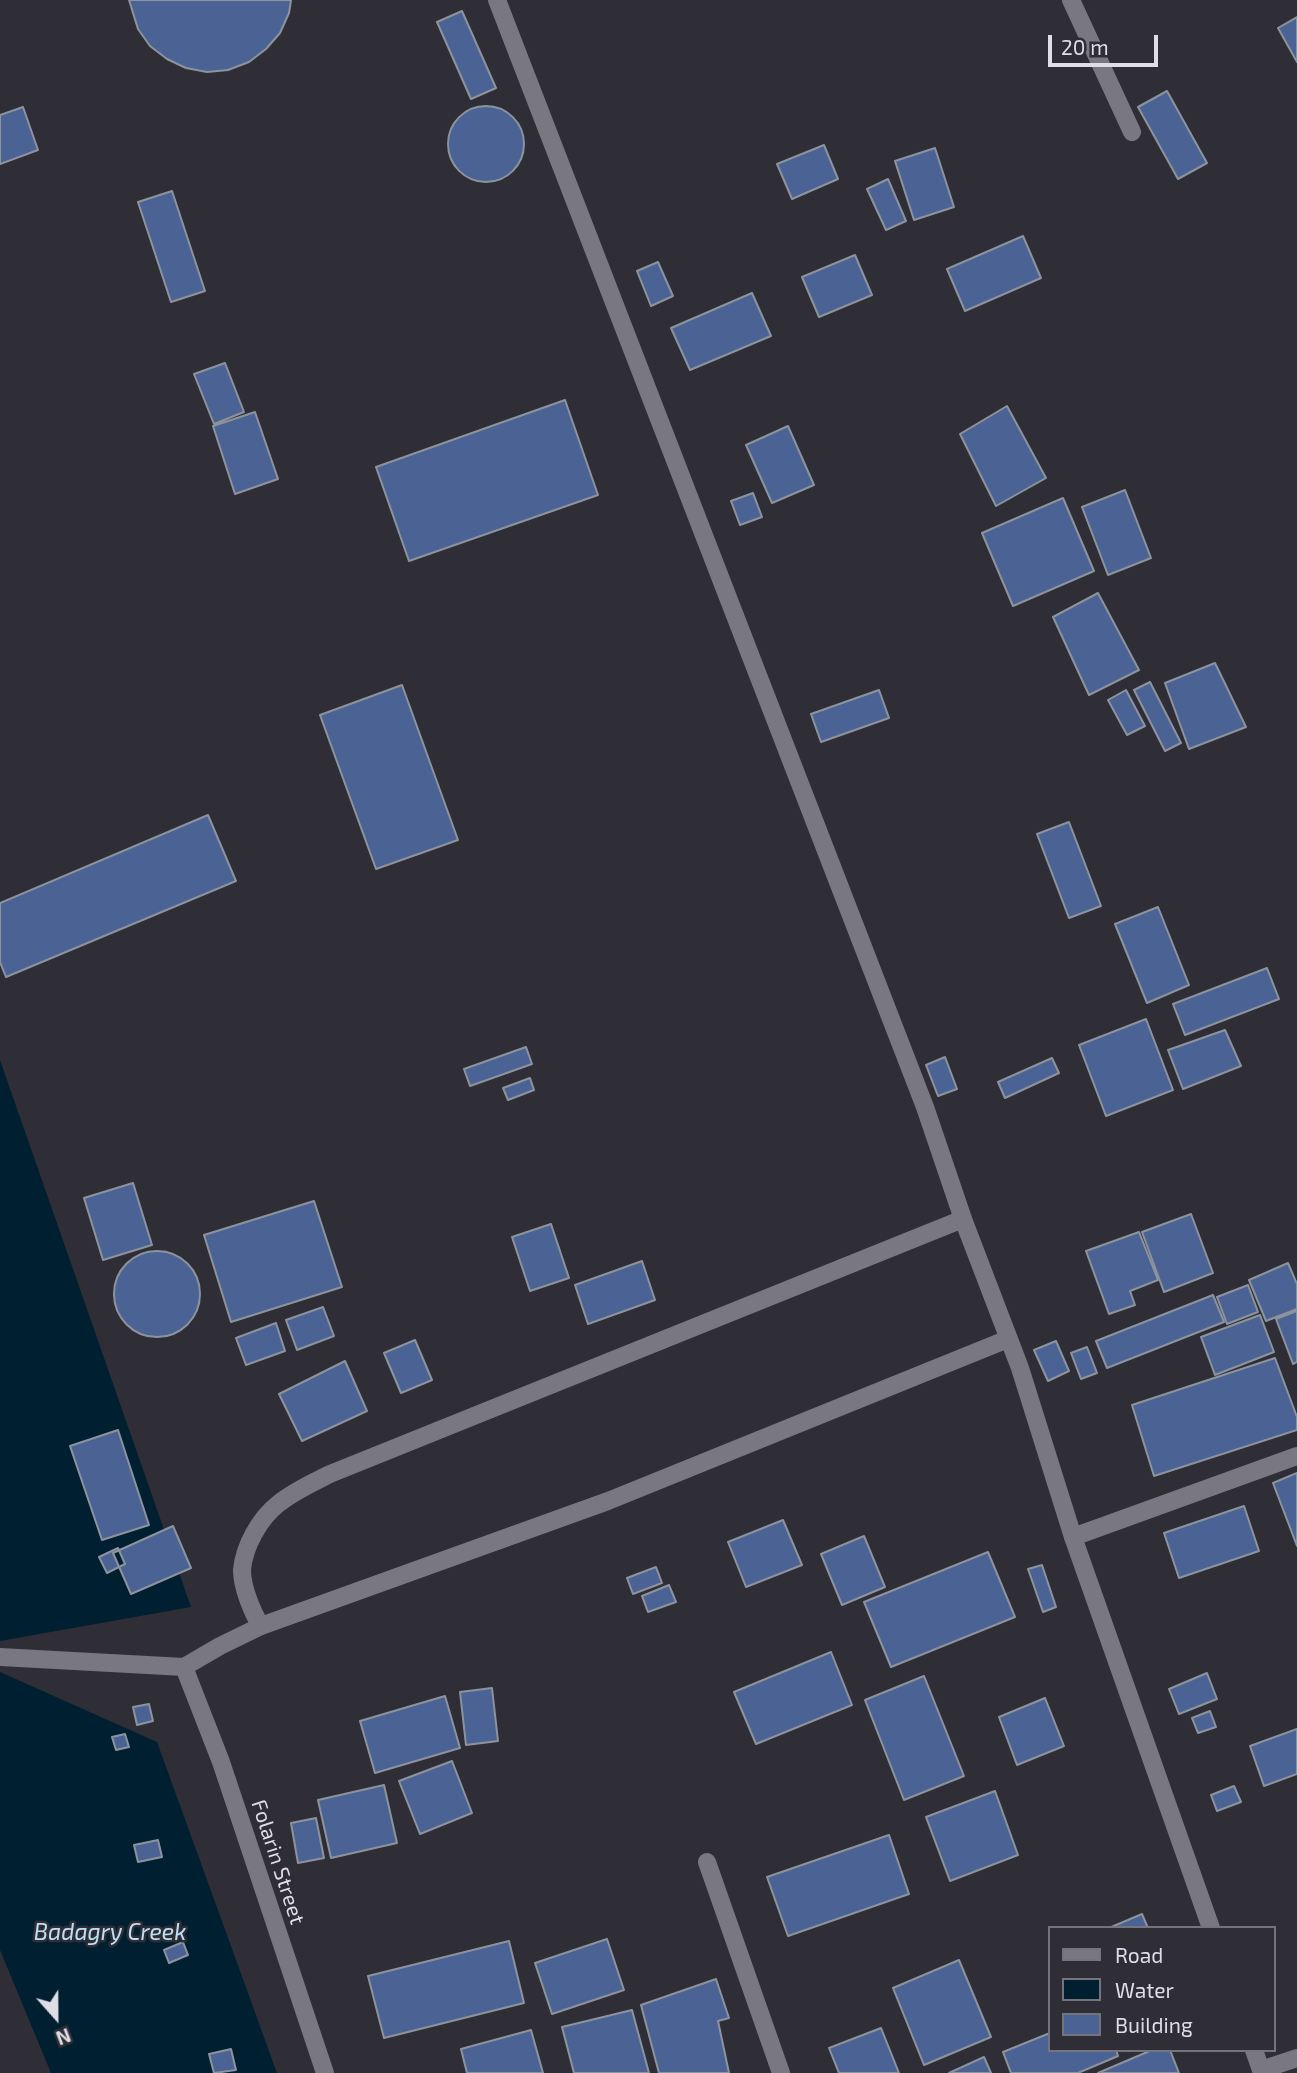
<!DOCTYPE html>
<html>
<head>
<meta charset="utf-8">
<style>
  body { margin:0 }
  #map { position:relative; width:1297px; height:2073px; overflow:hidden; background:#2f2e37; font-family:"Exo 2",sans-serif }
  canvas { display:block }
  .legend { position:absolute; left:1048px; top:1926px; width:228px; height:126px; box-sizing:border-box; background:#2f2e37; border:2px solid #75747c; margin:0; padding:9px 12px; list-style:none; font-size:21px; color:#dfdee4 }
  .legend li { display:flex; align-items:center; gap:14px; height:35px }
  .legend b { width:35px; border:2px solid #75747c }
  .north { position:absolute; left:21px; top:1982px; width:70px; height:70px; -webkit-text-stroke:5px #2f2e37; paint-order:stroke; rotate:159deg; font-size:19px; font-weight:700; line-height:28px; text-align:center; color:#dfdee4 }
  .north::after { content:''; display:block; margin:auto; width:24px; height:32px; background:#dfdee4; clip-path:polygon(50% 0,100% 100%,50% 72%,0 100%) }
  .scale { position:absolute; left:1048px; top:35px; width:110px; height:32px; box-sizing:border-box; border:4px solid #dfdee4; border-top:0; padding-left:9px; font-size:21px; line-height:24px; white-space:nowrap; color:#dfdee4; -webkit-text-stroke:5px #2f2e37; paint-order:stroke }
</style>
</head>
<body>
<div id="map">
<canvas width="1297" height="2073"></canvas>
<ul class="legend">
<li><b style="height:9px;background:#797882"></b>Road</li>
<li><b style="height:19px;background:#001f30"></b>Water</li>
<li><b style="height:19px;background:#4a6394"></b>Building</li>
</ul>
<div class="north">N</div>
<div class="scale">20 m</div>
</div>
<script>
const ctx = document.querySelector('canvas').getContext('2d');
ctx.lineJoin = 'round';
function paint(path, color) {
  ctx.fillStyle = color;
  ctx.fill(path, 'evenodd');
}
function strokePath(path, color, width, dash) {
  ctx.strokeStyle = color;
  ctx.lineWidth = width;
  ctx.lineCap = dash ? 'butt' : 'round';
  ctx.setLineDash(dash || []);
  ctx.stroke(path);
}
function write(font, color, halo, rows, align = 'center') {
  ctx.font = font + ' "Exo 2",sans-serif';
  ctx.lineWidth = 5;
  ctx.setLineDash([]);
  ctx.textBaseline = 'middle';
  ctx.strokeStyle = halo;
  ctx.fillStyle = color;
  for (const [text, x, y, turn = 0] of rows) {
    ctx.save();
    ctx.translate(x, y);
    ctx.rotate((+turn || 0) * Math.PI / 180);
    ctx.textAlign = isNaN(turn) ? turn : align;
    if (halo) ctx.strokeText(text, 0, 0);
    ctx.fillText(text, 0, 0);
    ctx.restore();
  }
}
const water = new Path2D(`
  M0 1060 191 1607 0 1641Z
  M0 1672 157 1742 277 2073H51L0 1950Z`);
const building = new Path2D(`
  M129 0H291L289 13 280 33 266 49 249 62 228 70 207 72 186 68 167 59 150 46 138 29Z
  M462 11 496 88 471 99 437 22Z
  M1297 17V62L1278 28Z
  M1167 91 1207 163 1178 179 1138 107Z
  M448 144a38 38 0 1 1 76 0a38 38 0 1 1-76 0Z
  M23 107 38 150 0 164V115Z
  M824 145 838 179 792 199 777 164Z
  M935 148 954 207 914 220 895 161Z
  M888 179 906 221 886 230 867 189Z
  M172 191 205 291 171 302 138 202Z
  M1023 236 1041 278 965 311 947 269Z
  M855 255 872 295 819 317 802 277Z
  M658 262 673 296 651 306 637 271Z
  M752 293 771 336 690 370 671 328Z
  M225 363 244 412 214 424 194 374Z
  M565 400 598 495 409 561 376 467Z
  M1007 406 1046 478 996 506 960 434Z
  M255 412 278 479 235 494 213 426Z
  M788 426 814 485 772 503 746 445Z
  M1125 490 1151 558 1108 575 1082 507Z
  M753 493 762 517 740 525 731 501Z
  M1063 498 1094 571 1013 606 982 533Z
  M1098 593 1139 670 1089 695 1053 617Z
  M1215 663 1246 727 1189 749 1165 683Z
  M1150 682 1181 743 1165 751 1134 690Z
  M402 685 458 840 376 869 320 715Z
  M879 690 889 718 821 742 811 714Z
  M1126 690 1145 726 1127 735 1108 700Z
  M208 815 236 881 6 977 0 962V903Z
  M1069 822 1101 906 1069 918 1037 834Z
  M1158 907 1189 985 1147 1003 1115 924Z
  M1267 968 1279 999 1185 1035 1173 1004Z
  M1146 1019 1173 1090 1106 1116 1079 1045Z
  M1225 1030 1241 1066 1183 1089 1168 1050Z
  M526 1047 532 1064 470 1086 464 1069Z
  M945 1057 957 1089 938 1096 926 1065Z
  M1052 1058 1059 1073 1005 1098 998 1082Z
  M530 1078 534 1090 508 1100 503 1088Z
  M133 1183 152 1245 103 1260 84 1198Z
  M314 1201 342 1287 231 1322 204 1235Z
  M1191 1214 1213 1273 1164 1292 1142 1232Z
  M551 1224 569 1278 530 1291 512 1237Z
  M1139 1232 1158 1280 1130 1291 1135 1305 1109 1314 1086 1251Z
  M114 1294a43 43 0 1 1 86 0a43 43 0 1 1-86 0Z
  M642 1261 655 1300 588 1324 575 1285Z
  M1288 1263 1297 1284V1309L1266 1321 1249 1280Z
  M1248 1285 1258 1312 1227 1324 1217 1297Z
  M1213 1295 1224 1322 1107 1368 1096 1341Z
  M323 1307 334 1336 297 1350 286 1320Z
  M1297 1311V1362L1293 1364 1276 1319Z
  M1260 1315 1274 1352 1215 1375 1201 1337Z
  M276 1323 285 1351 246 1365 236 1338Z
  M415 1340 432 1380 401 1393 384 1353Z
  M1056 1341 1069 1371 1048 1381 1034 1350Z
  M1087 1347 1097 1373 1081 1379 1071 1353Z
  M1275 1358 1297 1417V1430L1154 1476 1132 1405Z
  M345 1361 367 1411 302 1441 279 1394Z
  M118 1430 149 1525 102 1540 70 1446Z
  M1297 1473V1546L1273 1483Z
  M1244 1506 1259 1551 1179 1578 1164 1533Z
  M783 1520 802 1565 746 1587 728 1542Z
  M173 1526 191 1568 131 1594 113 1553Z
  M864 1536 885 1587 842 1605 821 1554Z
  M118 1548 125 1564 107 1573 99 1557Z
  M988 1552 1015 1617 891 1667 864 1602Z
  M1042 1565 1056 1607 1043 1612 1028 1569Z
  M656 1567 662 1583 633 1594 627 1578Z
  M669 1585 676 1602 648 1612 642 1596Z
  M831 1652 852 1705 756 1744 734 1692Z
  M1207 1673 1217 1699 1179 1714 1169 1689Z
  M924 1676 964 1776 904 1800 865 1700Z
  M492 1688 498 1741 466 1745 460 1692Z
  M445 1696 460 1748 375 1773 360 1721Z
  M1045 1698 1064 1746 1017 1765 999 1717Z
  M149 1704 153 1721 137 1725 133 1707Z
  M1210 1711 1216 1727 1198 1733 1192 1718Z
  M1297 1729V1774L1264 1786 1250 1746Z
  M125 1734 129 1747 116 1750 112 1737Z
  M452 1761 472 1813 420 1834 399 1781Z
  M384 1785 397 1843 331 1858 318 1800Z
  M1234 1786 1241 1802 1217 1811 1211 1795Z
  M995 1791 1018 1855 950 1881 926 1817Z
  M316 1818 324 1858 298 1863 291 1823Z
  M889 1835 909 1894 788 1936 767 1877Z
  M158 1840 162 1857 138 1862 134 1845Z
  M1142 1914 1148 1928H1109Z
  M607 1939 624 1990 552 2014 535 1963Z
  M509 1941 524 2003 384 2038 368 1976Z
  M183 1942 188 1955 169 1963 164 1950Z
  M959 1960 991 2037 924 2065 893 1988Z
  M716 1979 729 2018 718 2021 729 2073H659L641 2005Z
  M632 2010 649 2073H574L562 2027Z
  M881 2028 899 2073H839L829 2048Z
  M531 2030 543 2073H467L461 2049Z
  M1050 2033V2050H1116L1118 2056 1078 2073H1011L1003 2052Z
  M231 2049 236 2070 214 2073 209 2054Z
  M1152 2050H1170L1179 2073H1098Z
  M984 2057 991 2073H949Z`);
const service = new Path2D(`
  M1073 1537 1297 1456
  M261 1626C252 1612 242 1587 242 1570 244 1546 260 1518 278 1504 294 1491 312 1483 330 1474L963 1219
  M0 1657 184 1667`);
const minor = new Path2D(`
  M497 0 925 1107 963 1219 1020 1368 1073 1537 1211 1928
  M1071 0 1132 132
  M707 1862 781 2073
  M1254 2050 1262 2073
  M1261 2070 1297 2058
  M325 2073 221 1762 184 1667 220 1646 261 1626 608 1501 1008 1339`);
const streetNames = [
  ["Folarin Street",278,1862,72]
];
const waterNames = [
  ["Badagry Creek",110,1932]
];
paint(water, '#001f30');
paint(building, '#4a6394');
strokePath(building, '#8d939c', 2);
strokePath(service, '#797882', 18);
strokePath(minor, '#797882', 18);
write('21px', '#dfdee4', '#2f2e37', streetNames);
write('italic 23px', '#bee0f5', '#2f2e37', waterNames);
</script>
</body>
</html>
